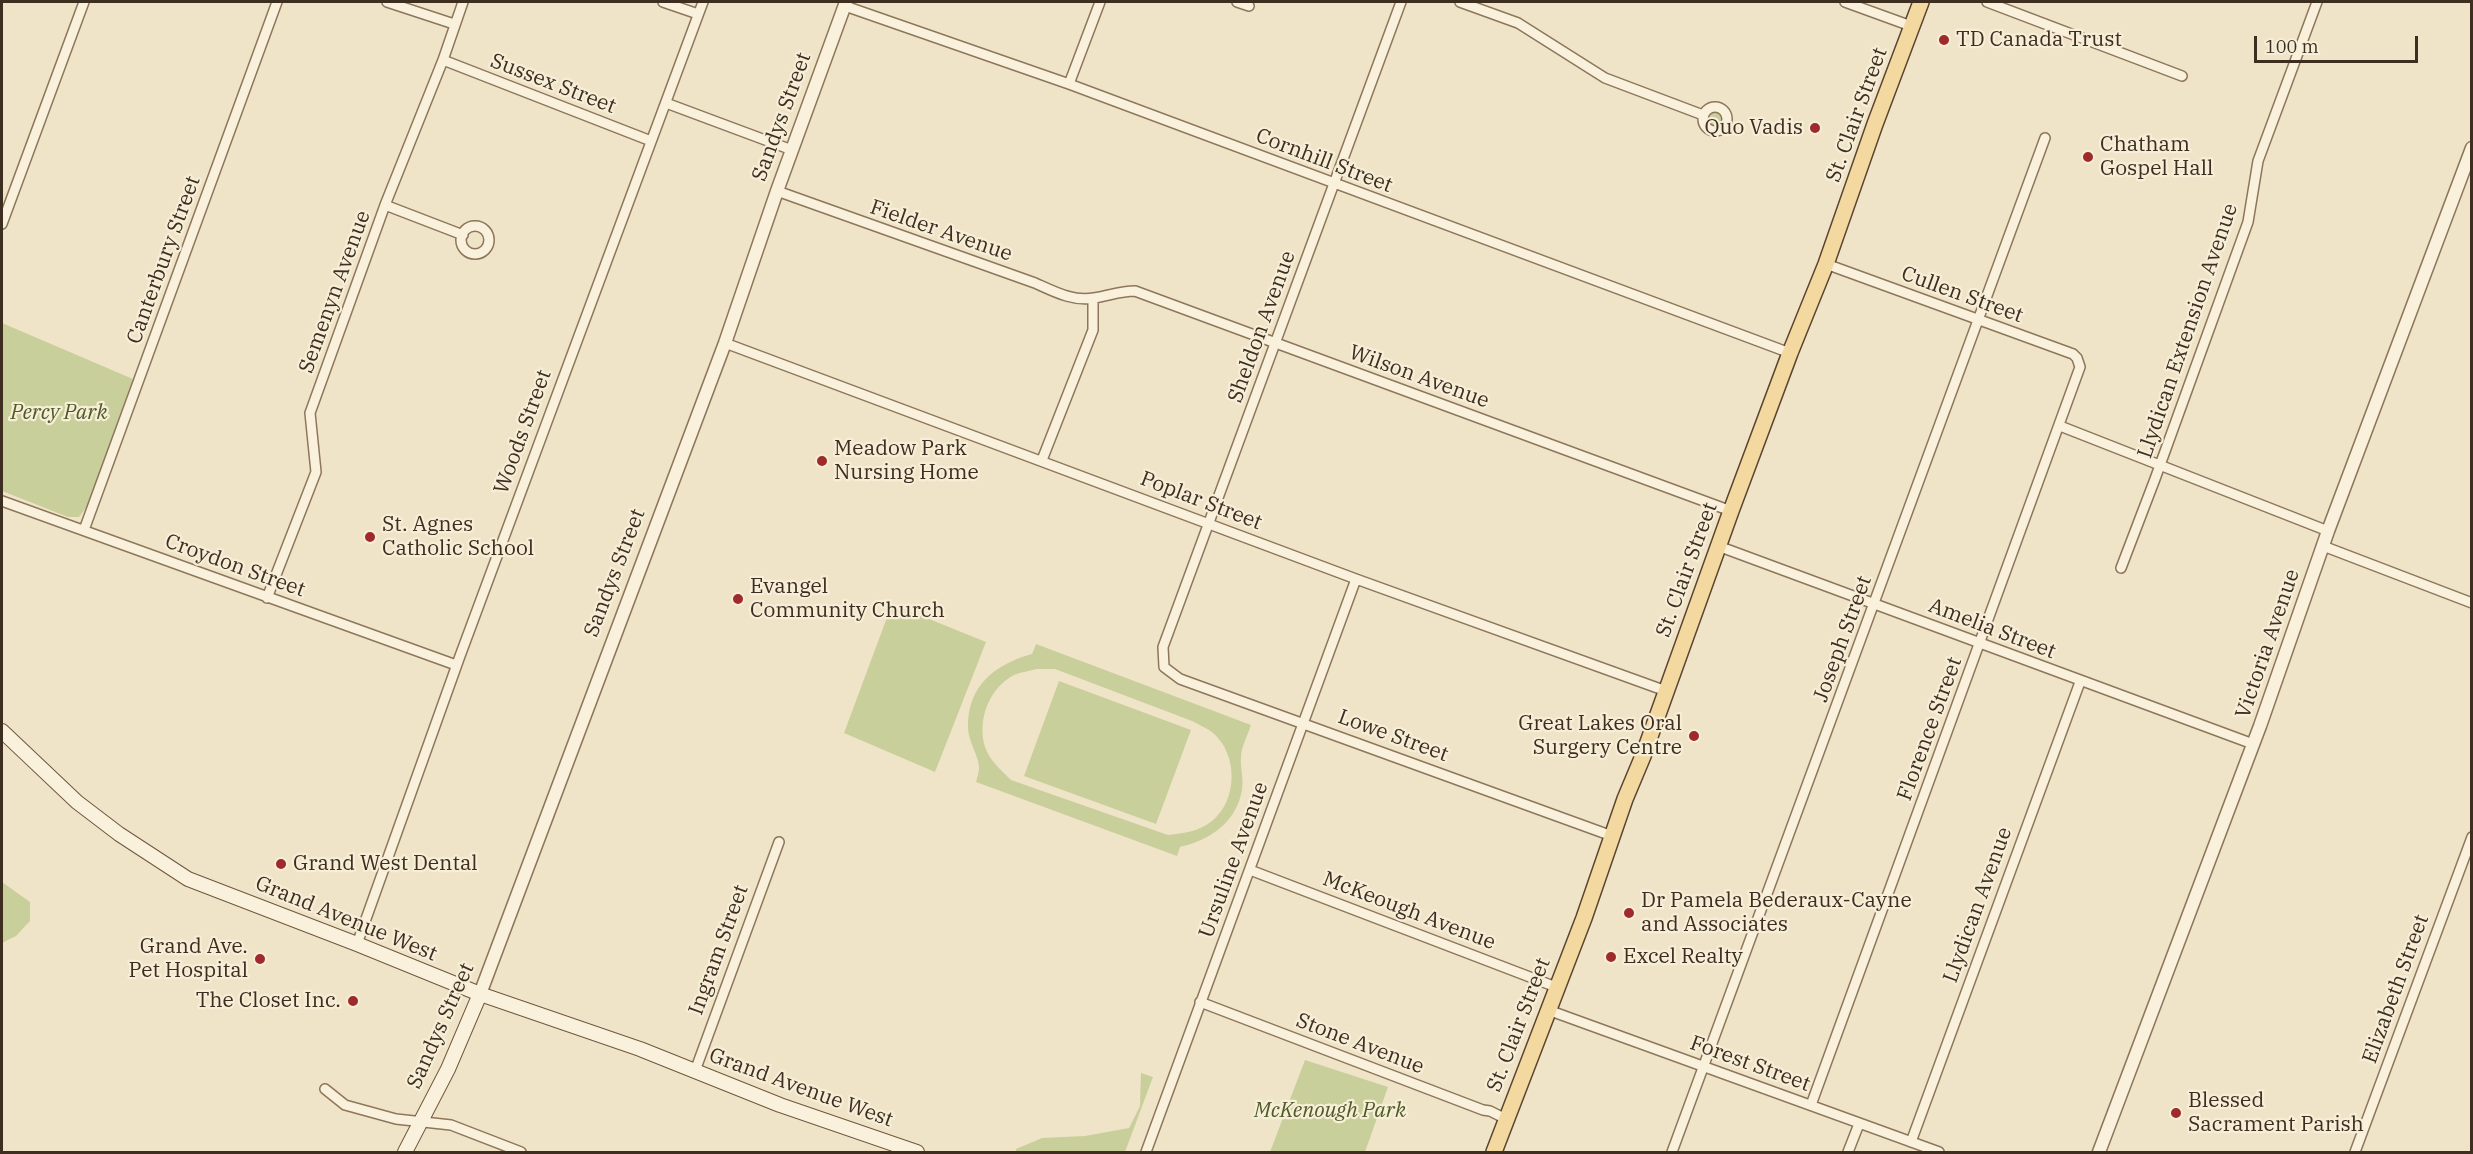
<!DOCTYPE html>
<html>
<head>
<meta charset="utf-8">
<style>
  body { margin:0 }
  #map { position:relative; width:2473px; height:1154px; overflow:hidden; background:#f0e4c8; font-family:"IBM Plex Serif",serif }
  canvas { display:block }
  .frame { position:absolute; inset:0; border:3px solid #3d2e20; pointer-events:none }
  .scale { position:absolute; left:2254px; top:36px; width:164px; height:27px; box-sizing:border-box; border:3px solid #3d2e20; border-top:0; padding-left:8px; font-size:18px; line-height:21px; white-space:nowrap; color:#3d2e20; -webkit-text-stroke:4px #f7eed8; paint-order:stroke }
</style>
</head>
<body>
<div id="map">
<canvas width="2473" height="1154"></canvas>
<div class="frame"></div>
<div class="scale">100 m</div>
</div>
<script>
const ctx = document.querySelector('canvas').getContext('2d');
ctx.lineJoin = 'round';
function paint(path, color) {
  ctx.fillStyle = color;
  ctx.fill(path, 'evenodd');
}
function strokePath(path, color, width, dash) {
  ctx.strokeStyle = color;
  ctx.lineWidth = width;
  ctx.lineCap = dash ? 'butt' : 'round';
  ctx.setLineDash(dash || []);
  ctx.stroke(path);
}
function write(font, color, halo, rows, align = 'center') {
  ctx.font = font + ' "IBM Plex Serif",serif';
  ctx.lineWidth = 4.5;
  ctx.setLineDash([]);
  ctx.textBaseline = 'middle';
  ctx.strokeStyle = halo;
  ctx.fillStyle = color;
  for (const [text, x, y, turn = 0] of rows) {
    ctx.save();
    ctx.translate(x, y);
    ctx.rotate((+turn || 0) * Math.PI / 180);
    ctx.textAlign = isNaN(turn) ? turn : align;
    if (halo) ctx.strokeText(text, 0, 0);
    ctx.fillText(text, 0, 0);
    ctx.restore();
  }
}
const green = new Path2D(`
  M1705 119a9 9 0 1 1 18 0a9 9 0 1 1-18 0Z
  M2 323 133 379 88 505 79 517H68L2 491Z
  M892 604 986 642 935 772 844 733Z
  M1036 644 1251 725C1248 735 1241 747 1241 757 1240 768 1244 778 1242 790 1236 823 1210 840 1180 847L1177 856 976 782C977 778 979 772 979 768 979 756 968 741 968 728 967 686 995 664 1032 654ZM1037 669H1055L1192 721C1199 725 1207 728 1213 733 1238 754 1238 800 1212 821 1198 832 1184 833 1168 835L1011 780C1001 770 990 761 985 747 977 720 989 688 1014 675 1021 672 1030 671 1037 669Z
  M1059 681 1191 730 1156 824 1024 776Z
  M2 882 30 902V921L16 936 2 943Z
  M1305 1060 1388 1087 1365 1152H1270Z
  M1141 1073 1153 1077 1125 1152H1016V1149L1042 1138 1085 1136 1129 1128 1140 1106Z`);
const minor = new Path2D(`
  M387 2 454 24
  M663 2 698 14
  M1237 2 1249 6
  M1401 2 1163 647 1164 667 1180 679 1612 836
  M1460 2 1518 23 1605 78 1703 115
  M1845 2 1911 26
  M1987 2 2182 76
  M845 6 1069 84 1790 353
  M443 60 651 141
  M1069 84 1100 2
  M666 103 792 150
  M1703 119a12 12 0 1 1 24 0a12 12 0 1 1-24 0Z
  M777 191 1035 283C1053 291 1073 302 1094 298 1108 296 1120 291 1135 291L1731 511
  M385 205 463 235
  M2 224 84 2
  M461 240a14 14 0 1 1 28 0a14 14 0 1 1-28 0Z
  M725 343 1356 579 1666 691
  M2060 426 2328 531
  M1042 460 1093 330V299
  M2 501 456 665
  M84 530 277 2
  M1718 546 2253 744
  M2323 546 2472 603
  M2121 568 2155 479 2248 222 2258 161 2317 2
  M267 598 316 472 310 413 385 205 443 60 463 2
  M1250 870 1556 987
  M357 944 460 656 703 2
  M1200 1002 1483 1110 1490 1111 1506 1119
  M1548 1010 1939 1152
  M695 1071 779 842
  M325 1089 345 1105 396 1119 451 1125 521 1152
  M1811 1105 2080 367 2077 358 2073 354 1826 264
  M1911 1142 2080 682
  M1146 1152 1356 579
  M1672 1152 2045 138
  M1848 1152 1859 1124
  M2355 1152 2472 837`);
const tertiary = new Path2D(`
  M480 994 725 343 777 191 846 2
  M2099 1152 2260 726 2328 531 2472 148`);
const secondary = new Path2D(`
  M2 731 77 802 119 834 188 879 357 944 480 994 640 1049 780 1105 917 1152
  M405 1152 448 1069 480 994`);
const primary = new Path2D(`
  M1494 1152 1584 918 1625 799 1643 756 1731 511 1790 353 1826 264 1875 124 1921 2`);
const markers = [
  [1944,40,6,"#9e2a2b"],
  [1815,128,6,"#9e2a2b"],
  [2088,157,6,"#9e2a2b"],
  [822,461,6,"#9e2a2b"],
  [370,537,6,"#9e2a2b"],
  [738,599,6,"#9e2a2b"],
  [1694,736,6,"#9e2a2b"],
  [281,864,6,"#9e2a2b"],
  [1629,913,6,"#9e2a2b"],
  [1611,957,6,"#9e2a2b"],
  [260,959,6,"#9e2a2b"],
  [353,1001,6,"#9e2a2b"],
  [2176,1113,6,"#9e2a2b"]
];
const poiNames = [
  ["TD Canada Trust",1956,40],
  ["Quo Vadis",1803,128,"right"],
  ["Chatham",2100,145],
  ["Gospel Hall",2100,169],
  ["Meadow Park",834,449],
  ["Nursing Home",834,473],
  ["St. Agnes",382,525],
  ["Catholic School",382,549],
  ["Evangel",750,587],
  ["Community Church",750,611],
  ["Great Lakes Oral",1682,724,"right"],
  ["Surgery Centre",1682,748,"right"],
  ["Grand West Dental",293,864],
  ["Dr Pamela Bederaux-Cayne",1641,901],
  ["and Associates",1641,925],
  ["Grand Ave.",248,947,"right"],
  ["Pet Hospital",248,971,"right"],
  ["Excel Realty",1623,957],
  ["The Closet Inc.",341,1001,"right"],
  ["Blessed",2188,1101],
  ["Sacrament Parish",2188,1125]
];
const streetNames = [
  ["Sussex Street",553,84,21],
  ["St. Clair Street",1857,115,-70],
  ["Sandys Street",782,117,-70],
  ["Cornhill Street",1324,161,21],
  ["Fielder Avenue",941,231,19],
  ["Canterbury Street",164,260,-70],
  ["Semenyn Avenue",335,292,-70],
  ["Cullen Street",1962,295,20],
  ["Sheldon Avenue",1262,327,-70],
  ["Llydican Extension Avenue",2188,331,-71],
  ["Wilson Avenue",1419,377,20],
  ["Woods Street",523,432,-70],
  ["Poplar Street",1201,501,21],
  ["Croydon Street",235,566,20],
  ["St. Clair Street",1687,570,-70],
  ["Sandys Street",615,573,-69],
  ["Amelia Street",1992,629,21],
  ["Joseph Street",1843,639,-70],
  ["Victoria Avenue",2268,644,-71],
  ["Florence Street",1930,729,-70],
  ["Lowe Street",1393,736,20],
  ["Ursuline Avenue",1234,860,-70],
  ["Llydican Avenue",1978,905,-70],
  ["McKeough Avenue",1409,911,21],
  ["Grand Avenue West",346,919,22],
  ["Ingram Street",719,950,-70],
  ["Elizabeth Street",2396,989,-70],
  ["St. Clair Street",1519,1025,-69],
  ["Sandys Street",441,1026,-66],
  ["Stone Avenue",1360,1044,21],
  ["Forest Street",1750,1064,20],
  ["Grand Avenue West",801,1088,20]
];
const parkNames = [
  ["Percy Park",59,413],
  ["McKenough Park",1330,1111]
];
paint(green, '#c9cf9b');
strokePath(minor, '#8d765c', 12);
strokePath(tertiary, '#8d765c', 15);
strokePath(secondary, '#6f573f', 16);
strokePath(primary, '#5b4430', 18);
strokePath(minor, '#faf1dc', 9);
strokePath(tertiary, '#faf1dc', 12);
strokePath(secondary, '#faf1dc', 14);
strokePath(primary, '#f3d9a0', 15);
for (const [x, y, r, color] of markers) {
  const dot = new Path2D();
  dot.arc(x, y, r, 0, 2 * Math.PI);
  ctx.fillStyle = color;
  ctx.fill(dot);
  strokePath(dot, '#f7eed8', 2);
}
write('21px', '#3d2e20', '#f7eed8', poiNames, 'left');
write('21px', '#3d2e20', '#f7eed8', streetNames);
write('italic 21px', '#4d5a26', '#f7eed8', parkNames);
</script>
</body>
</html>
